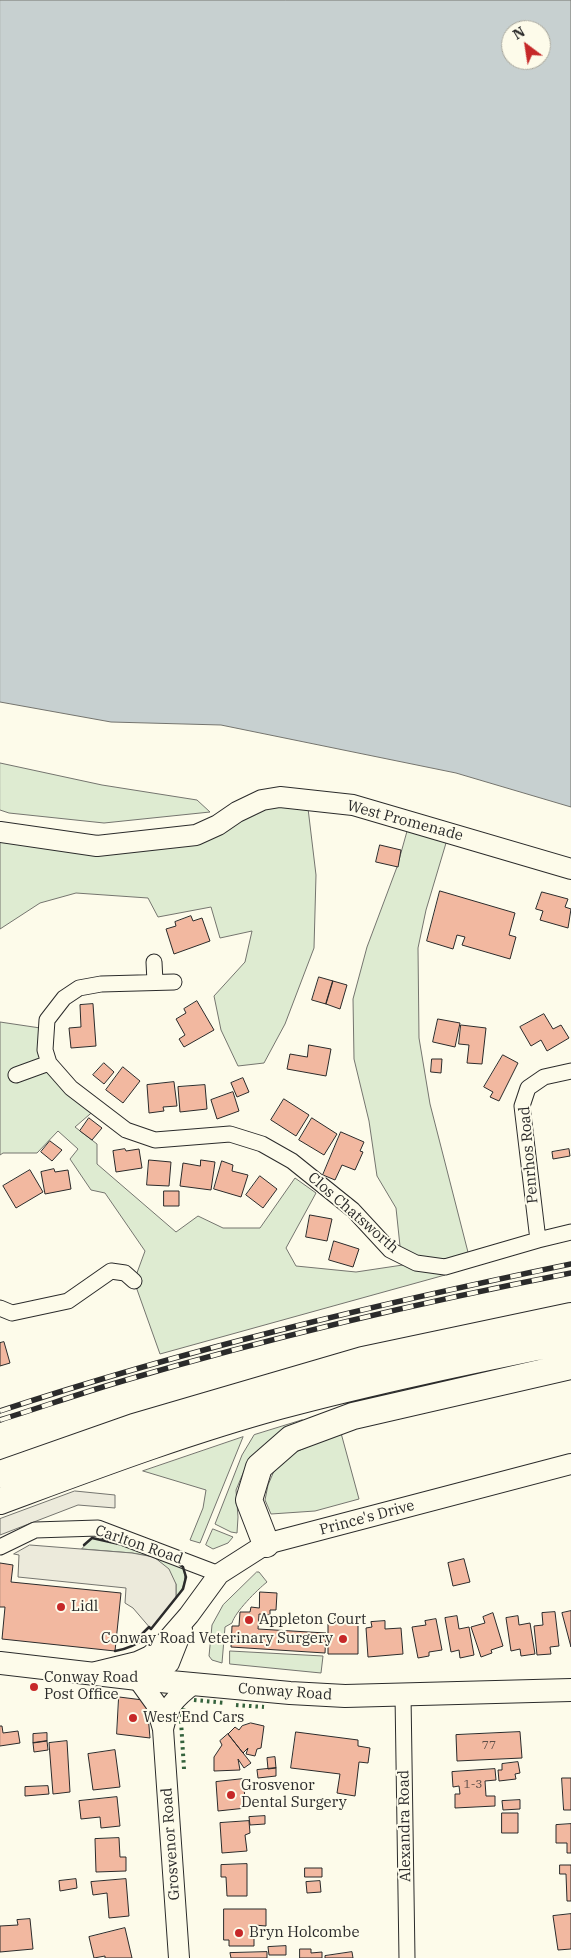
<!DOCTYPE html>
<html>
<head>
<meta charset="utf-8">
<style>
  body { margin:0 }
  #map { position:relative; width:571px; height:1958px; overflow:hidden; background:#fdfbea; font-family:"IBM Plex Serif",serif }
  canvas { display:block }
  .north { position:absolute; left:501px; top:20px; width:50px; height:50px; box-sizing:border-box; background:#fdfbea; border:1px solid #a9a89e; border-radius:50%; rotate:329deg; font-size:14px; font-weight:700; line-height:20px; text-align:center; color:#2b2b2b }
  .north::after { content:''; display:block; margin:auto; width:18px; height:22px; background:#c62828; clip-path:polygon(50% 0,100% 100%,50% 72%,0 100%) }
</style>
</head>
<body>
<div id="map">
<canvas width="571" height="1958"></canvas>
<div class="north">N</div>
</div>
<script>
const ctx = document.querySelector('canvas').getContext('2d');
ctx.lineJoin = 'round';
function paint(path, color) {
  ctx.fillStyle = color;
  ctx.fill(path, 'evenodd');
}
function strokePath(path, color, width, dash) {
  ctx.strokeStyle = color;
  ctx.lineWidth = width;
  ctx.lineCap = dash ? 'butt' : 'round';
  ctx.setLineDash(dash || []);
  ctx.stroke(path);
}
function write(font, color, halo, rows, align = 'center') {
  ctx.font = font + ' "IBM Plex Serif",serif';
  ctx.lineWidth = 4;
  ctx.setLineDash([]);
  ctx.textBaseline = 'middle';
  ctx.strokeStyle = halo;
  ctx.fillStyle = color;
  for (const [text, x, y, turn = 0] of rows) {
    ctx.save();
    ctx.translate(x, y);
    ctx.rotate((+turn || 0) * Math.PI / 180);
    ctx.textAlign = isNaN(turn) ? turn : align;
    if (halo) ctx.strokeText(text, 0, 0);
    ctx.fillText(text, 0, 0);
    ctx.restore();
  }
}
const green = new Path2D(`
  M0 763 102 785 197 800 210 812 104 823 9 813 0 810Z
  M307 800 316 875 314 948 285 1024 264 1063 238 1066 221 1030 214 996 245 962 252 931 220 938 211 907 158 917 148 898 76 893 40 903 0 929V832L97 846 196 835 237 812Z
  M410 822 449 833 426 910 418 948 419 1038 430 1104 470 1260 419 1264 445 1275 160 1354 134 1281 145 1251 105 1193 91 1190 70 1159 78 1149 58 1131 37 1153H3L0 1155V1022L47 1029 49 1063 97 1108 75 1127 97 1144V1164L176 1232 198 1216 223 1228H260L295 1178 316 1193 286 1248 296 1266 356 1272 416 1263 400 1246 396 1208 377 1176 369 1121 354 1059 353 999 367 947 397 867Z
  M302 1420 263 1448 244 1471 236 1490 238 1517 237 1533 231 1532 215 1524 242 1455 254 1435Z
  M341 1433 359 1499 315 1511 271 1514 265 1500 268 1485 274 1471 289 1455Z
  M243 1437 200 1543 190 1540 203 1508 206 1490 143 1471Z
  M213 1529 233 1537 228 1543 213 1549 206 1545Z
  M92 1538 104 1539 176 1562 183 1567C187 1580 184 1588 176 1598V1584L154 1557 132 1553 82 1549Z
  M257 1572H259L267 1582C257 1590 235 1612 232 1623L225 1627 222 1663 212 1660 209 1656 212 1625 223 1605Z
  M230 1651 323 1656 321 1673 230 1664Z`);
const parking = new Path2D(`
  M75 1491 115 1495V1508L78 1505 0 1535V1519Z
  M30 1545 132 1553 154 1557 169 1569 176 1584V1598L151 1629 133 1608 125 1603 126 1588 18 1577 19 1555 14 1554Z`);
const water = new Path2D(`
  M0 0H571V807L456 773 221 725 111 722 0 702ZM511 30H541V60H511Z`);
const building = new Path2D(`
  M380 845 401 850 398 867 376 862Z
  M440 891 515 913 509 935 516 937 510 959 462 945 465 937 457 935 453 949 427 941Z
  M542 892 568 899 565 907 571 909 568 928 540 920 543 911 536 909Z
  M191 916 193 921 202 918 210 941 174 954 166 929 176 926 175 922Z
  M319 977 333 981 326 1004 312 1000Z
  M333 981 347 985 340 1009 326 1004Z
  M197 1001 214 1030 184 1047 179 1039 185 1035 176 1019 186 1013 184 1009Z
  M93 1004 96 1046 71 1048 69 1028 81 1027 80 1005Z
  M544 1014 553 1029 561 1025 569 1038 547 1051 541 1040 531 1046 520 1027Z
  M438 1019 460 1023 455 1047 433 1042Z
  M461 1025 486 1028 482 1064 467 1063 469 1045 459 1044Z
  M309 1045 331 1049 326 1076 287 1069 290 1054 307 1057Z
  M503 1055 518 1063 499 1101 490 1097 493 1092 484 1087Z
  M432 1059H442L441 1073 431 1072Z
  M104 1063 114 1072 104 1084 93 1075Z
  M123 1067 140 1081 123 1103 106 1090Z
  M243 1078 249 1092 237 1097 231 1083Z
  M174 1082 177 1106 163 1107 164 1111 149 1113 147 1085Z
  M205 1085 207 1109 180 1112 178 1087Z
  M233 1092 239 1111 217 1119 211 1100Z
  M284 1099 309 1115 296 1136 271 1120Z
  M89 1118 102 1128 92 1140 80 1131Z
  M312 1118 337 1134 324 1155 299 1140Z
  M341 1132 364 1142 360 1151 363 1152 355 1170 342 1165 335 1180 323 1175Z
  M50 1141 62 1150 52 1161 41 1152Z
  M125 1149 126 1151 139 1149 142 1168 116 1172 113 1151Z
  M569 1149 570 1156 553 1159 552 1152Z
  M149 1160 171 1162 169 1186 147 1185Z
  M201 1160 215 1162 211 1190 180 1186 183 1163 200 1166Z
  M222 1161 233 1165 232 1171 248 1175 241 1197 214 1189Z
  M54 1169 55 1172 68 1170 71 1189 45 1194 41 1172Z
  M30 1170 43 1192 16 1208 3 1186Z
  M260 1176 277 1189 263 1208 246 1195Z
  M164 1191H179V1206H164Z
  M310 1215 332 1219 327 1241 306 1237Z
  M334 1241 359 1249 353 1267 329 1260Z
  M4 1342 10 1363 0 1366V1343Z
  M464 1559 470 1582 453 1586 448 1563Z
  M0 1563 13 1565 11 1582 121 1593 115 1651 2 1639 5 1607H0Z
  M260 1592 277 1593 276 1610H270V1615L259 1614 258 1629 326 1633 325 1653 231 1647 232 1626H239L240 1612H250L251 1607 259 1608Z
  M571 1611V1647L562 1613Z
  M555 1612 559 1646 550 1647 551 1654 537 1655 534 1626 543 1625 542 1613Z
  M493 1613 503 1646 491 1650 492 1653 481 1657 471 1627 485 1623 483 1617Z
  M457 1616 459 1629 469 1627 474 1655 460 1658 459 1650 451 1652 445 1618Z
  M518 1616 519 1625 530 1623 535 1654 521 1656 520 1649 511 1651 506 1618Z
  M335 1618H350L351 1622H358V1654H328V1624H335Z
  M436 1619 442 1650 429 1652V1656L418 1658 412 1627 426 1625 425 1621Z
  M385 1621V1629L401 1628 403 1654 368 1657 366 1628 372 1627 371 1622Z
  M119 1697 143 1700 147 1703 150 1738 117 1734Z
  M251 1723 264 1726 261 1748 257 1749 255 1756 246 1754 248 1748 243 1753 228 1734 235 1727 239 1730 242 1726Z
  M0 1726H2L3 1733 18 1731 20 1743 0 1746Z
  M296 1732 358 1740V1746L370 1748 368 1763 359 1762 355 1796 337 1793 340 1774 291 1768Z
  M520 1732 522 1758 457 1761 456 1735Z
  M47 1733V1741L33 1743V1734Z
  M228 1734 251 1763 244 1768 238 1759 240 1770 214 1771V1757L222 1745 220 1741Z
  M47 1741 48 1750 34 1752 33 1743Z
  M67 1741 70 1792 53 1794 49 1743Z
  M115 1750 120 1787 93 1790 88 1754Z
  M275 1757 276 1768 268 1769 267 1758Z
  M518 1762 520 1773 515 1774 516 1779 499 1781 498 1770H502V1764Z
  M276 1768V1776L258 1778 257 1770Z
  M495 1769 496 1780 485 1781 486 1796H495V1806L455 1808V1794H460L459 1786 453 1787 452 1772Z
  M562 1778H571V1810H564Z
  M243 1779 246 1808 218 1811 216 1782Z
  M48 1786 49 1794 25 1796V1787Z
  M117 1797 120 1826 101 1828 100 1817 81 1819 79 1801Z
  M520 1800V1809L503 1810 502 1801Z
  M502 1813H518V1833H502Z
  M265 1816V1824L250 1825 249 1817Z
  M249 1821 250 1833 245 1835 247 1851 222 1853 220 1823Z
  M571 1824V1853H567V1843H556V1825Z
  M119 1838 120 1857H126V1871L96 1872 95 1839Z
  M247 1864V1896H227L226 1877H221V1865Z
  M560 1865H571V1901H567L566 1874H560Z
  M305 1868H322V1877H305Z
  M76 1879 77 1888 60 1891 59 1881Z
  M126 1879 129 1916 109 1918 107 1893 93 1895 91 1882Z
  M320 1881 321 1892 307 1893 306 1882Z
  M224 1909H266V1926L254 1925V1946H229V1940H224Z
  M571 1914V1949L558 1950 553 1916Z
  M30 1919 33 1949 0 1952V1926L18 1925 17 1920Z
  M125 1928 132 1958H105V1956L94 1958 89 1937Z
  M286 1946V1955H269L268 1947Z
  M300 1949H311V1953L322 1952V1958H300Z
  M267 1952V1958H231L230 1953Z
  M352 1952 353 1958H325V1956Z`);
const street = new Path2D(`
  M154 962 155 982
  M174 982 101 984 79 988 64 998 47 1020 45 1050 49 1063 71 1088 126 1130 155 1140 230 1134 262 1144 292 1161 353 1210 390 1250 416 1263 445 1267 538 1240 571 1232
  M16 1075 49 1063
  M538 1240 522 1106 528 1088 544 1077 571 1071
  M0 1308 12 1313 68 1301 111 1271 125 1273 134 1281
  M0 1547 35 1530 98 1528 219 1574
  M403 1695 407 1958`);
const secondary = new Path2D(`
  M0 832 97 846 196 835 218 825 237 812 262 800 280 797 353 805 571 869
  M96 1672 137 1662 150 1656 162 1646 189 1615 219 1574 266 1544 571 1464
  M163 1729C169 1704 173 1700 193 1684
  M179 1958 163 1729 156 1704 138 1679 157 1674 169 1663 182 1630`);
const primary = new Path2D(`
  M0 1663 138 1679 290 1693 345 1696 571 1690`);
const highway = new Path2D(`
  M0 1474 134 1427 363 1360 571 1316
  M0 1501C92 1467 184 1432 279 1406 376 1380 473 1360 571 1340
  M266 1544 249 1500 259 1467 291 1439 353 1416 571 1366`);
const rail = new Path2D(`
  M0 1411C187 1349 378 1304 571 1264
  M0 1420C42 1407 84 1392 126 1380 273 1337 422 1302 571 1273`);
const hedge = new Path2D(`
  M194 1700 226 1703
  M236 1705 264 1707
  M184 1769 181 1721 184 1707`);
const wall = new Path2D(`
  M84 1545 92 1538 119 1544
  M128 1643 139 1637 149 1627 151 1629 183 1589 186 1577 183 1567 180 1565
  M115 1651C128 1649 138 1644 148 1636`);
const markers = [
  [61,1607,5,"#c62828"],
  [249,1620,5,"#c62828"],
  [343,1639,5,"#c62828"],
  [34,1687,5,"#c62828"],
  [133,1718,5,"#c62828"],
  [231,1795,5,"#c62828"],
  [239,1933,5,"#c62828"]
];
const numberNames = [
  ["77",489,1746],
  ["1-3",473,1785]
];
const streetNames = [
  ["West Promenade",405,821,15],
  ["Penrhos Road",529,1155,-95],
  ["Clos Chatsworth",353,1213,41],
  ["Prince's Drive",367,1518,-15],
  ["Carlton Road",139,1545,19],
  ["Conway Road",285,1692,4],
  ["Alexandra Road",405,1826,-91],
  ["Grosvenor Road",171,1844,-94]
];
const poiNames = [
  ["Lidl",71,1607],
  ["Appleton Court",259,1620],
  ["Conway Road Veterinary Surgery",333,1639,"right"],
  ["Conway Road",44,1678],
  ["Post Office",44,1695],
  ["West End Cars",143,1718],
  ["Grosvenor",241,1786],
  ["Dental Surgery",241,1803],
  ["Bryn Holcombe",249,1933]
];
paint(green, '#deebd1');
strokePath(green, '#74746e', 1);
paint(parking, '#eceadb');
strokePath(parking, '#74746e', 1);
paint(water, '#c7d0d0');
strokePath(water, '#74746e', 1);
paint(building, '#f2b8a0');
strokePath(building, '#2b2b2b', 1);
strokePath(street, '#2b2b2b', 17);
strokePath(secondary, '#2b2b2b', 22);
strokePath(primary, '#2b2b2b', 24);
strokePath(highway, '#2b2b2b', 28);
strokePath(street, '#fdfbea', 15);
strokePath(secondary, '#fdfbea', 20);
strokePath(primary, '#fdfbea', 22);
strokePath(highway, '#fdfbea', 26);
strokePath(rail, '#2b2b2b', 5.5);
strokePath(rail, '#fdfbea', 4, [11]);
strokePath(hedge, '#34623c', 4, [2.5, 4]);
strokePath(wall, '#2b2b2b', 2.5);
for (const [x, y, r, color] of markers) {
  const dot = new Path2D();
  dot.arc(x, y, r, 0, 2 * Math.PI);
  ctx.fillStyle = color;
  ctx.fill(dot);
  strokePath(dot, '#fdfbea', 2);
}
write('12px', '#5d4e48', null, numberNames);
write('15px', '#2b2b2b', '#fdfbea', streetNames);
write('15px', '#2b2b2b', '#fdfbea', poiNames, 'left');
</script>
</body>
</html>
